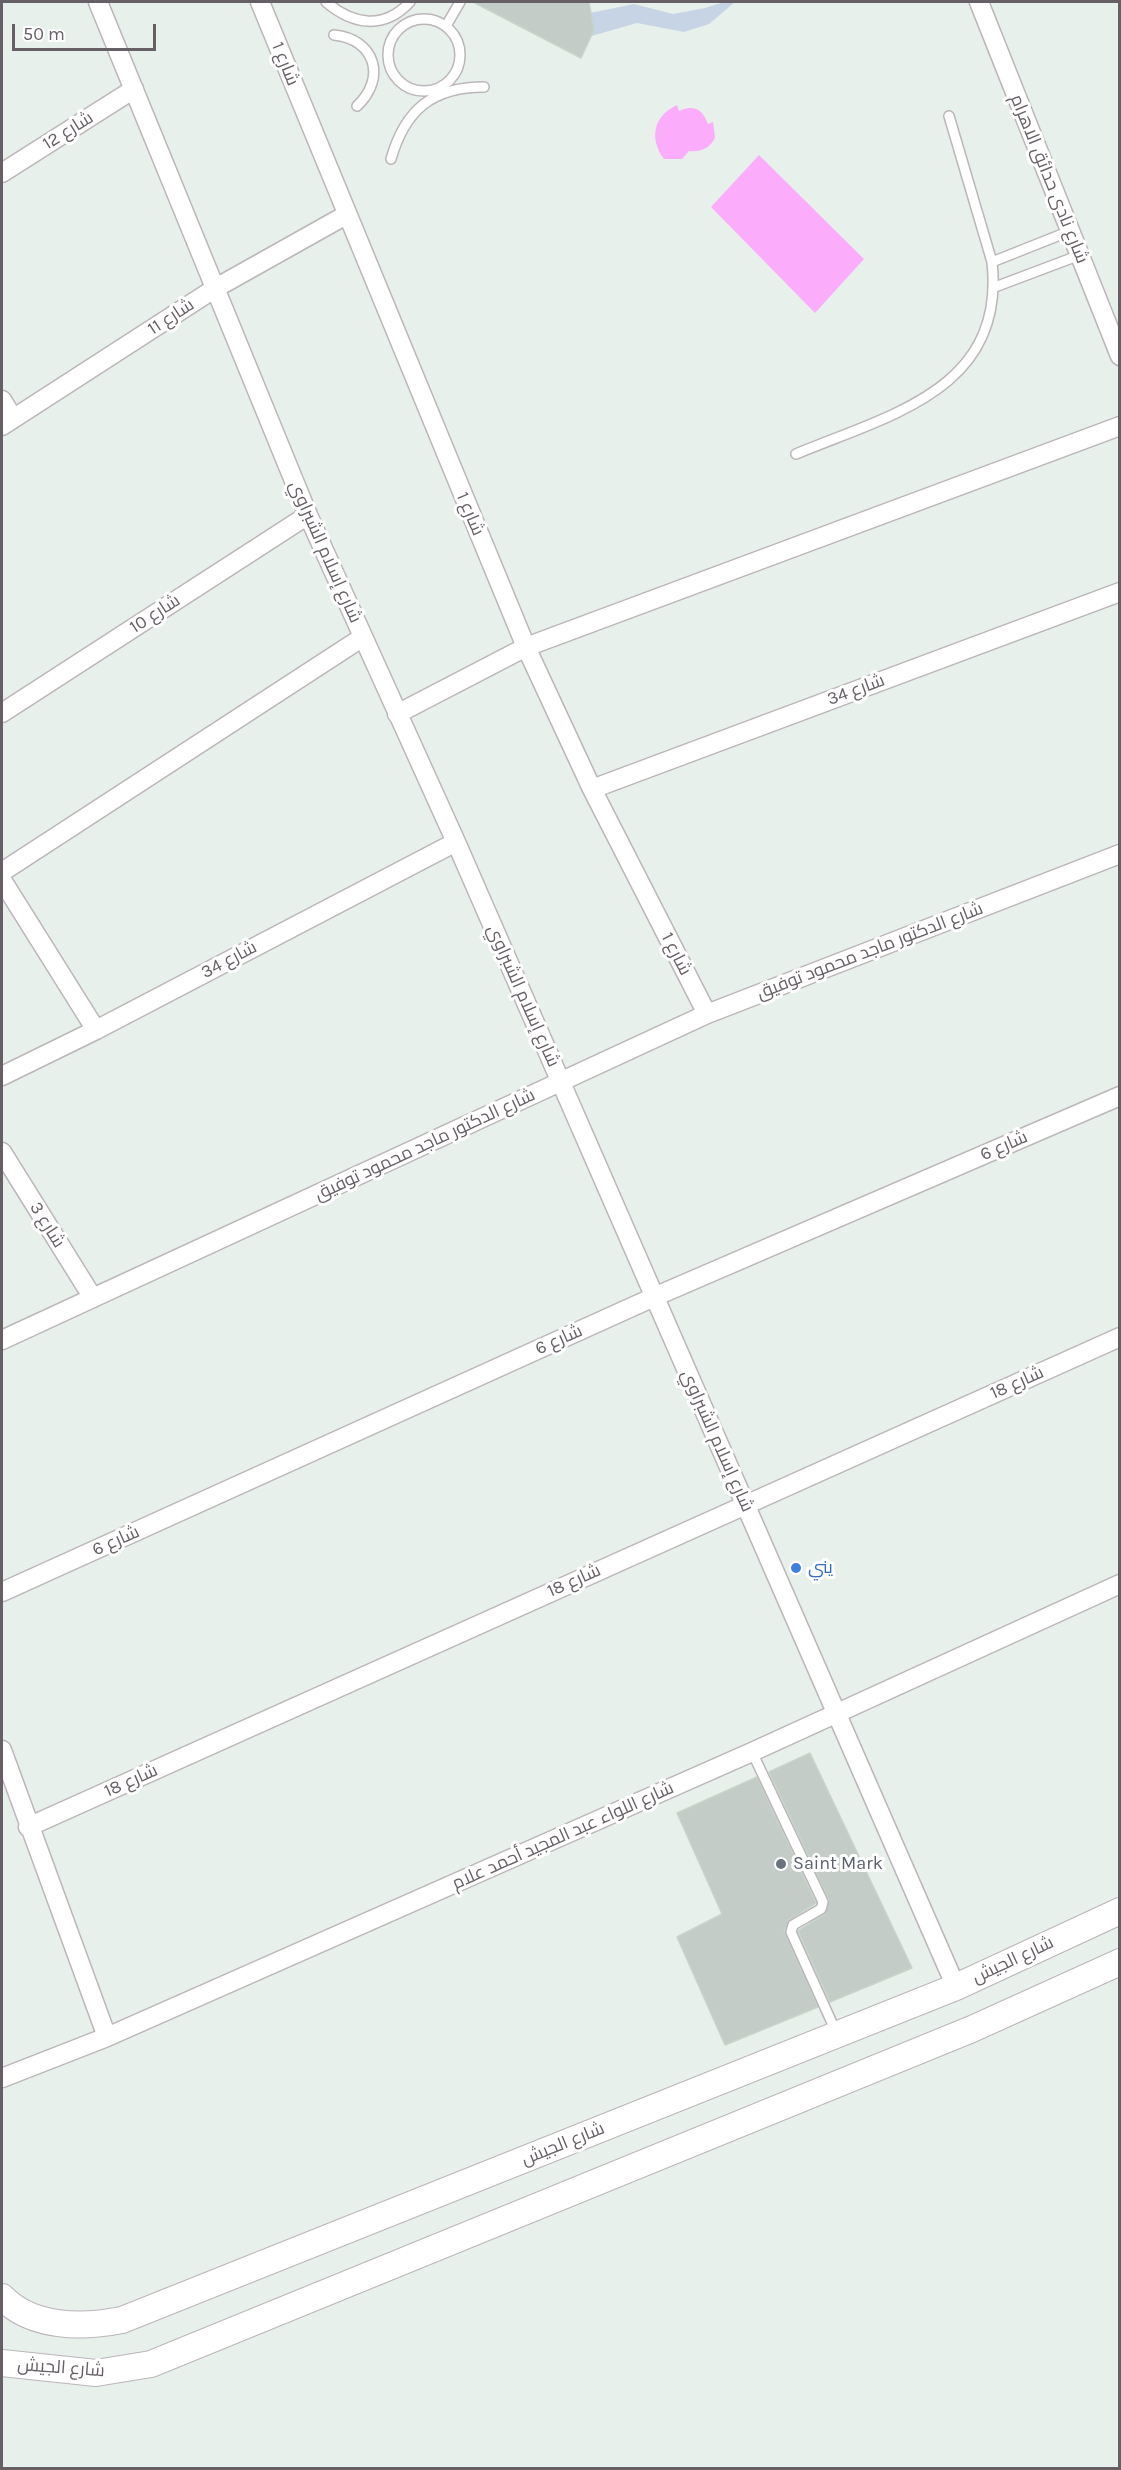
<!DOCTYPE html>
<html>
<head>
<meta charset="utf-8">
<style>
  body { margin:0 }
  #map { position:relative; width:1121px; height:2470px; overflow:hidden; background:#e8f0eb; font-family:Karla,sans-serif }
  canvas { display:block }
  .frame { position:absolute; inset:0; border:3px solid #675f66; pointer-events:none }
  .scale { position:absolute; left:12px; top:24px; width:144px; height:27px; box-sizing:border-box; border:3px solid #675f66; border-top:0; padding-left:8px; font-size:18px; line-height:21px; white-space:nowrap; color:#675f66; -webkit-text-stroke:4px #fff; paint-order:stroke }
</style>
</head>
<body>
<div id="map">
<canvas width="1121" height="2470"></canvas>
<div class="frame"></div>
<div class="scale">50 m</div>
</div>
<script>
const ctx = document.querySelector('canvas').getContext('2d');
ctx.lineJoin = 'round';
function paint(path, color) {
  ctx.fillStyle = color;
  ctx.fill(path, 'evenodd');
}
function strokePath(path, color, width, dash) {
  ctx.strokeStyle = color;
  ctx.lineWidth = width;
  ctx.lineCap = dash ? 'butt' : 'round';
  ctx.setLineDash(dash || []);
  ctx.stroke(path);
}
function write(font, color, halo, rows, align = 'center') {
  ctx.font = font + ' Karla,Cairo,sans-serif';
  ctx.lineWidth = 6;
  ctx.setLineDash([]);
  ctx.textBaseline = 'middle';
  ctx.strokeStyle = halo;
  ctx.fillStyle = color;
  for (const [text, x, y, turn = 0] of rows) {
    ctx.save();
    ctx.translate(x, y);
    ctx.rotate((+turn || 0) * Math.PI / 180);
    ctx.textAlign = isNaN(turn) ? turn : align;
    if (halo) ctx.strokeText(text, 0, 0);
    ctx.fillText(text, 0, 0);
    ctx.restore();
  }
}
const green = new Path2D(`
  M724 2H735L709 24 684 32 637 23 588 37 585 14 634 4 673 14 705 8Z`);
const water = new Path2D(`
  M677 105 679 111C693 104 703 109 708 124L713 122 715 138C709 149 701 152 689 151L682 159H664C649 139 653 116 677 105Z
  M759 155 864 259 815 313 711 207Z`);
const building = new Path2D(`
  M473 2H589L594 30 581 58Z
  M810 1753 912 1968 830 2002 798 1931 825 1914 829 1900 769 1772Z
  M757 1777 816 1903 789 1920 784 1931 818 2007 725 2045 677 1937 722 1914 677 1813Z`);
const lane = new Path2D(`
  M326 2C353 25 384 30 410 2
  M388 55a36 36 0 1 1 72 0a36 36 0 1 1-72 0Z
  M446 26 460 2
  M334 35C375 39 387 78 357 106
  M391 159C405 110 432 87 484 87
  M992 262 1070 231
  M995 287 1080 255
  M796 454C889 415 1006 390 992 262L949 116
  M752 1752 823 1902 821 1909 793 1925 791 1932 837 2034`);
const street = new Path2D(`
  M98 2 308 515 456 842 956 1987
  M260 2 526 647 592 789 707 1014
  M979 2 1120 356
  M2 173 134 89
  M2 400 13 418
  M2 426 214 289 346 215
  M2 713 308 515
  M397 714 526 647 1120 426
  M592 789 1120 592
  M2 872 363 637
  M2 880 96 1030
  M2 1076 96 1030 456 842
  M2 1152 93 1298
  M2 1340 707 1014 1120 854
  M2 1592 654 1297 1120 1096
  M2 1750 107 2037
  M28 1827 1120 1337
  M2 2078 107 2037 752 1752 1120 1584`);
const secondary = new Path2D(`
  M2 2297C32 2328 82 2328 122 2320L956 1987 1120 1911
  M2 2363 96 2373 151 2364 972 2029 1120 1962`);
const markers = [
  [796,1568,6,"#3f7fe0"],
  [781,1864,6,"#6b7280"]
];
const streetNames = [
  ["شارع 1",285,64,68],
  ["شارع 12",68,131,-32],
  ["شارع نادى حدائق الاهرام",1049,179,68],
  ["شارع 11",171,317,-33],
  ["شارع 1",470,514,67],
  ["شارع إسلام الشبراوي",325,552,66],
  ["شارع 10",155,614,-33],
  ["شارع 34",856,690,-20],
  ["شارع الدكتور ماجد محمود توفيق",870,951,-21],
  ["شارع 1",676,954,63],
  ["شارع 34",229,960,-28],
  ["شارع إسلام الشبراوي",523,996,66],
  ["شارع الدكتور ماجد محمود توفيق",425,1145,-25],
  ["شارع 6",1004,1146,-23],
  ["شارع 3",47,1225,58],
  ["شارع 6",559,1340,-24],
  ["شارع 18",1017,1383,-24],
  ["شارع إسلام الشبراوي",717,1441,66],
  ["شارع 6",116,1541,-24],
  ["شارع 18",574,1581,-24],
  ["شارع 18",131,1781,-24],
  ["شارع اللواء عبد المجيد أحمد علام",563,1836,-24],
  ["شارع الجيش",1013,1960,-25],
  ["شارع الجيش",563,2144,-22],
  ["شارع الجيش",61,2368,4]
];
const shopNames = [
  ["يني",808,1568]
];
const worshipNames = [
  ["Saint Mark",793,1864]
];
paint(green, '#c6d4e6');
paint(water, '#fbadfb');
paint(building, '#c4ccc7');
strokePath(building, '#c6d5ca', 1.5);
strokePath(lane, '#bcb5ba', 12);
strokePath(street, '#bcb5ba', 21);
strokePath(secondary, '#bbb4ba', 28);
strokePath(lane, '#fff', 9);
strokePath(street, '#fff', 18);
strokePath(secondary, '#fff', 26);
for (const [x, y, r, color] of markers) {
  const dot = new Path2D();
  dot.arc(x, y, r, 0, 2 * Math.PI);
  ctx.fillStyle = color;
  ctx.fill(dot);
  strokePath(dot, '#fff', 2);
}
write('18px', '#675f66', '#fff', streetNames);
write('18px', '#366cbe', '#fff', shopNames, 'left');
write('18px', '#5b616d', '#fff', worshipNames, 'left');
</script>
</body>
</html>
